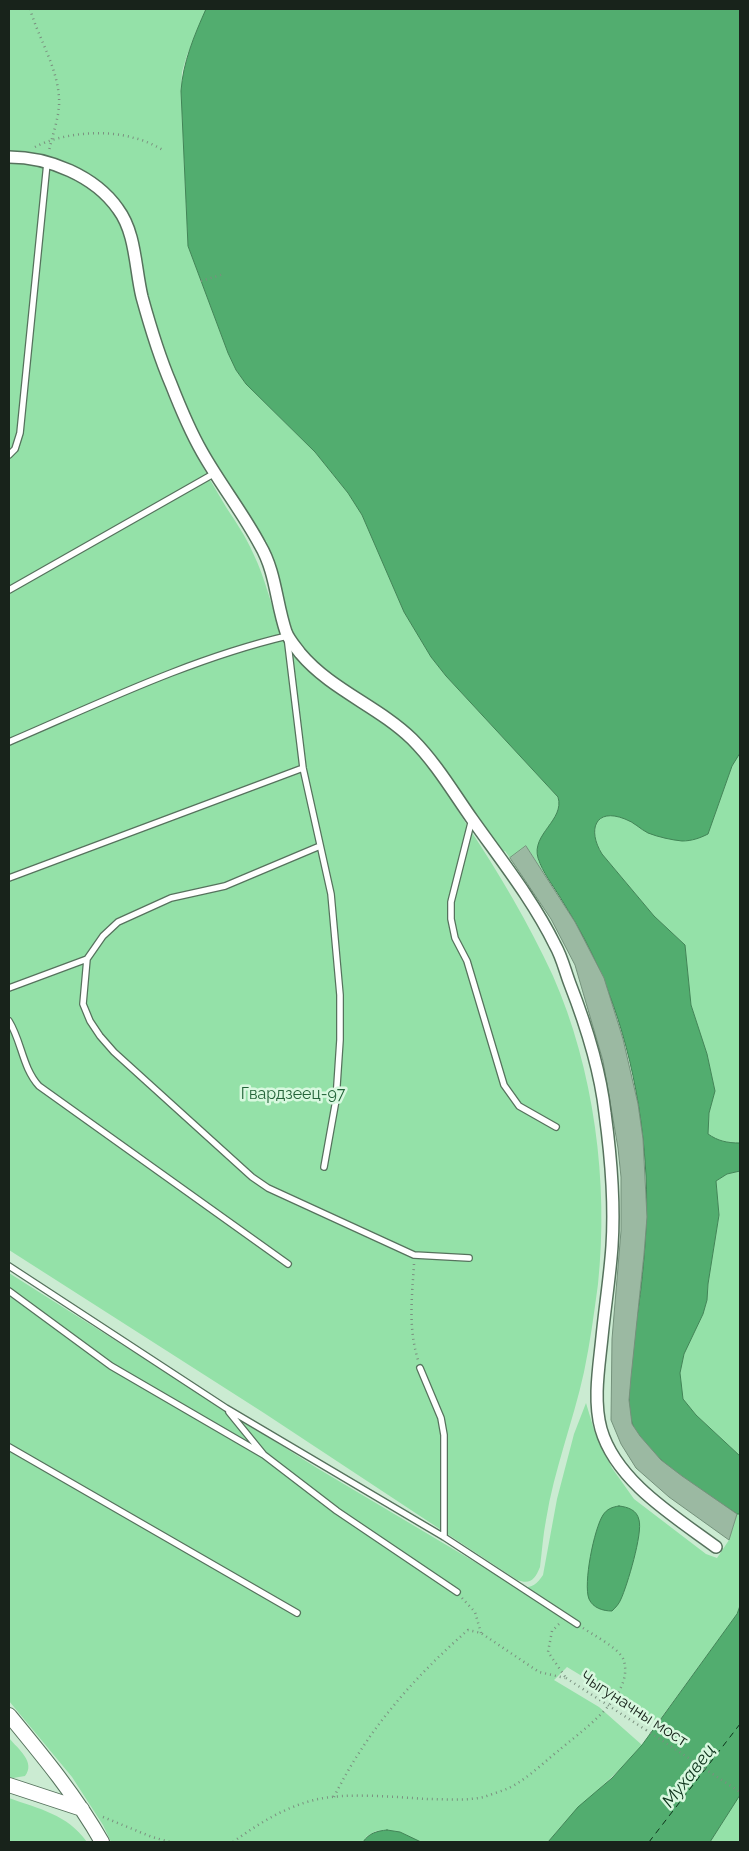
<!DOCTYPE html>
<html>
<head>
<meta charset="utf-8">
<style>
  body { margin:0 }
  #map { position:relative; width:749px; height:1851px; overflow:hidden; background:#cbebd2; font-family:Raleway,sans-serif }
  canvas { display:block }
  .frame { position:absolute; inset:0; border:10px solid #18231b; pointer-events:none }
</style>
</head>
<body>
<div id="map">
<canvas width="749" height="1851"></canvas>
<div class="frame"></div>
</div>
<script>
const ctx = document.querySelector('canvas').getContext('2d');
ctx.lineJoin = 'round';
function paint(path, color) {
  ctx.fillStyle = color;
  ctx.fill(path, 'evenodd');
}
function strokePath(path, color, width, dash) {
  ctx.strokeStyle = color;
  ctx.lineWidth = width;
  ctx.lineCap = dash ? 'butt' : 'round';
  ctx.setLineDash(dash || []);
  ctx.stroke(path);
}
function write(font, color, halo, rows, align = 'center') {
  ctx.font = font + ' Raleway,sans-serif';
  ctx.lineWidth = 5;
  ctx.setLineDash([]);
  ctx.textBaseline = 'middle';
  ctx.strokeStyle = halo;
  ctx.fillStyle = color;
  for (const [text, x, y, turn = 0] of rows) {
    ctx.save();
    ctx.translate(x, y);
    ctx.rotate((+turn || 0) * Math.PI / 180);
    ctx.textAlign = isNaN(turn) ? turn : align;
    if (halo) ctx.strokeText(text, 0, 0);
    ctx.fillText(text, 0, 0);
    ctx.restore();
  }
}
const green = new Path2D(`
  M9 9H206L187 55 182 72 181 91 188 246 228 353 236 370 246 384 315 452 348 493 362 515 404 612 431 657 446 676 558 797C564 817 539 831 537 850 536 858 541 866 544 873L526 846 510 858 505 851 498 856 424 748 326 674 306 654 293 632 286 612 279 580 271 555 257 530 204 444 190 417 164 354 145 289 133 221 119 202 41 157 9 151Z
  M9 162C54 165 99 185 124 224 130 234 133 256 135 268 145 310 152 353 167 393 183 433 204 470 226 507 236 522 246 537 253 553 266 579 271 608 283 635 311 660 340 686 369 711 385 725 403 736 418 751 438 773 451 801 467 825 499 873 529 924 553 976 594 1069 609 1183 598 1284 594 1314 590 1343 584 1372 573 1422 554 1470 546 1520 543 1535 542 1551 540 1567 535 1579 531 1585 517 1580L264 1413 9 1250Z
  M740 753V1143C727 1143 718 1141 707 1134L709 1113 715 1091 707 1054 691 1005 685 945 654 916 602 854C587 830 594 807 625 818 633 821 640 829 648 832 657 836 673 840 682 840 690 841 700 836 708 834L732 766Z
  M740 1171V1456L696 1415 682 1399 680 1373 684 1354 703 1314 707 1300 708 1284 719 1215 716 1181 727 1174Z
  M9 1273 317 1468 517 1587C529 1589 536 1586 543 1575L557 1499 574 1434 586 1403 595 1433 612 1468 634 1499 706 1554 717 1558 729 1540 737 1514H740V1606L737 1614 658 1722 567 1667 554 1680 599 1707 642 1745C613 1780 576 1806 548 1842H421L400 1832 387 1830 376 1831 367 1836 363 1842H111L103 1825 72 1777 9 1701Z
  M9 1738C18 1749 36 1762 25 1776L13 1778 9 1777Z
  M9 1798C39 1809 67 1814 87 1842H9Z
  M738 1798 740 1799V1842H710Z`);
const water = new Path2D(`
  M206 9H740V753L732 766 708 834C700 838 692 841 682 841 672 840 658 837 648 833 640 829 634 822 625 819 595 807 587 830 602 854L654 916 685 945 691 1005 707 1054 715 1091 709 1113 708 1134C718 1141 727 1143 740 1143V1171L727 1174 716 1181 719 1215 708 1284 707 1300 703 1314 684 1354 680 1373 683 1399 696 1415 740 1456V1514H737C709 1495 643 1456 632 1423 623 1392 637 1322 641 1288 645 1251 648 1213 646 1176 642 1100 625 1021 591 952 582 933 571 915 560 897 552 884 543 873 538 858 531 834 565 820 558 797L446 676 431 657 404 612 362 515 348 493 315 452 246 384 236 370 228 353 188 246 181 91C183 62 194 36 206 9Z
  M619 1506C628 1507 637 1510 639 1520 643 1533 627 1586 621 1599 619 1604 616 1607 612 1611 603 1611 593 1608 589 1599 583 1584 594 1529 603 1515 607 1509 612 1507 619 1506Z
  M740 1606V1795L710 1842H548L578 1807 612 1778 642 1745 737 1614Z
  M387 1830 400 1832 421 1842H363C369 1833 377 1831 387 1830Z`);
const ferry = new Path2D(`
  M649 1842 740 1724`);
const building = new Path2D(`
  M526 846 575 922 604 978 623 1039 638 1104 643 1139 647 1217 644 1254 631 1377 629 1400 632 1424 640 1436 661 1460 682 1476 737 1514 729 1540 669 1497 636 1468 621 1444 611 1420 612 1339 621 1231V1177L618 1148 603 1061 575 965 551 919 510 858Z`);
const path = new Path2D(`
  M30 9C39 40 61 73 59 106 58 121 52 136 49 151
  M35 147C62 133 105 129 134 138 144 140 154 145 163 150
  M201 281 224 274
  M414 1264C412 1298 408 1327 418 1360
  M462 1598 475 1612 481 1633
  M559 1624 552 1631 548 1652 566 1678
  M646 1730 740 1792
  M334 1797C366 1732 413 1678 468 1630L481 1633 539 1672 565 1678
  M103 1817 152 1837 170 1842
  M233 1842C258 1824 283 1808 314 1800 347 1792 393 1797 427 1799 446 1799 466 1801 484 1797 492 1794 502 1791 509 1788 527 1779 542 1764 558 1751 580 1732 634 1696 624 1661 621 1649 593 1635 583 1628`);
const service = new Path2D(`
  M9 455 15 449 20 433 47 163
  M9 590 215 473
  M9 742C100 703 190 659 287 636L303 768 331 894 340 995V1040L336 1100 324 1167
  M472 819 451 902V919L455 938 467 961 504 1085 519 1106 556 1127
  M320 846 225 886 171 898 118 922 103 936 87 959 83 1004 90 1021 100 1036 114 1052 252 1177 268 1188 414 1255 469 1258
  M9 878 303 768
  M9 988 87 959
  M9 1021C22 1042 22 1067 39 1086L288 1264
  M9 1266 226 1408 444 1537 577 1624
  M9 1291 111 1366 264 1455
  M420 1368 441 1418 444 1435V1537
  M229 1412 264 1455 337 1511 457 1592
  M9 1447 297 1613`);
const minor = new Path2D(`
  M9 157C49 157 95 176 118 209 136 233 135 268 142 297 150 326 159 356 171 384 180 407 190 431 202 452 220 484 243 513 260 545 276 572 276 603 286 632 289 640 295 646 300 653 331 690 378 706 412 739 436 763 453 792 472 819 501 860 533 900 555 945 562 957 565 971 570 984 586 1025 600 1068 605 1113 611 1157 615 1201 612 1246 610 1276 605 1307 602 1337 599 1367 593 1400 601 1429 616 1481 674 1516 716 1547`);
const tertiary = new Path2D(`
  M9 1715C42 1755 76 1796 102 1842
  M9 1785 82 1809`);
const pathBridge = new Path2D(`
  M566 1678 646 1730`);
const parkNames = [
  ["Гвардзеец-97",293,1094]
];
const streetNames = [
  ["Чыгуначны мост",634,1709,33]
];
const waterNames = [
  ["Мухавец",689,1776,-52]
];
paint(green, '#94e1a8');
paint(water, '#52ad6f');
strokePath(water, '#418456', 1);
strokePath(ferry, '#0c321a', 1, [6, 5]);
paint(building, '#9bb9a2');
strokePath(building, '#74917b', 1);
strokePath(service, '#56725d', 8);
strokePath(minor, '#56725d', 14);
strokePath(tertiary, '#56725d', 16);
strokePath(path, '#7a907f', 2.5, [1, 4]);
strokePath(service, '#fff', 5.5);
strokePath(minor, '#fff', 11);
strokePath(tertiary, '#fff', 14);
strokePath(pathBridge, '#7a907f', 2.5, [1, 4]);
write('16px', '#236339', '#d8f8df', parkNames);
write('16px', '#18231b', '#d8f8df', streetNames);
write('italic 18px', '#0c321a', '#d8f8df', waterNames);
</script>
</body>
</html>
